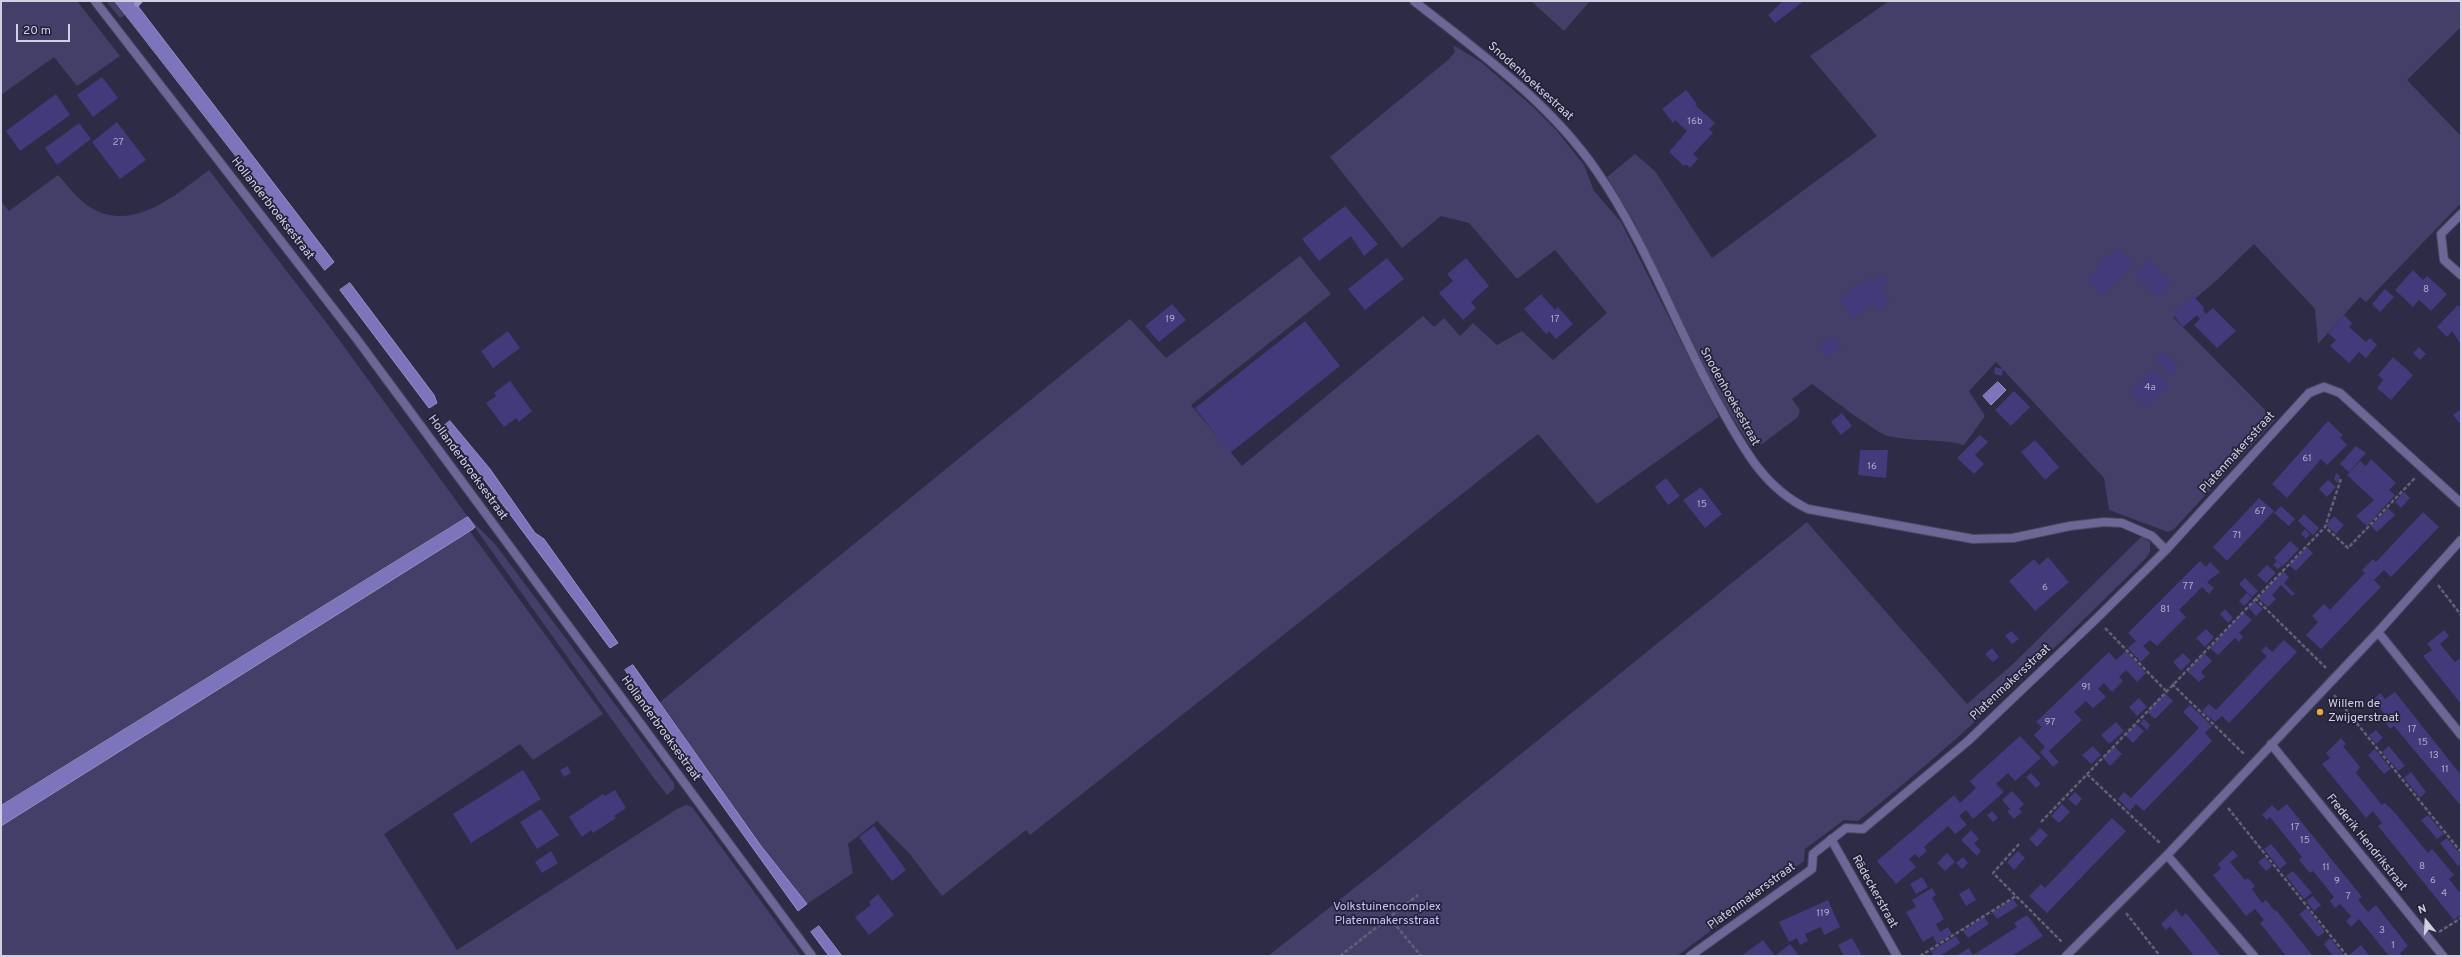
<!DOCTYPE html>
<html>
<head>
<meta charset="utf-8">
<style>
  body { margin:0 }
  #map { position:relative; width:2462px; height:957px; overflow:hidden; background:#2d2b45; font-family:Overpass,sans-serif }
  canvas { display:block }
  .frame { position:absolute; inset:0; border:2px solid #d0d0e1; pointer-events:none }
  .north { position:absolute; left:2406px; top:901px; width:40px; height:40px; -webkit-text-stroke:3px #23213a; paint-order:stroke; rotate:342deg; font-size:11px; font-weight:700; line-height:16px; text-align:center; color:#d0d0e1 }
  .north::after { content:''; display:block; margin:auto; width:14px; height:18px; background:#d0d0e1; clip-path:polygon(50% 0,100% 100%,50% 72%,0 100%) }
  .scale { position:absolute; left:16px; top:24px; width:54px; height:18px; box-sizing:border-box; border:2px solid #d0d0e1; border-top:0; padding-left:5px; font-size:12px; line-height:14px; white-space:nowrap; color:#d0d0e1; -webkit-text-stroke:3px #23213a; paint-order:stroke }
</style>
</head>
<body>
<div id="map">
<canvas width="2462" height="957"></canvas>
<div class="frame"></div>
<div class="north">N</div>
<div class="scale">20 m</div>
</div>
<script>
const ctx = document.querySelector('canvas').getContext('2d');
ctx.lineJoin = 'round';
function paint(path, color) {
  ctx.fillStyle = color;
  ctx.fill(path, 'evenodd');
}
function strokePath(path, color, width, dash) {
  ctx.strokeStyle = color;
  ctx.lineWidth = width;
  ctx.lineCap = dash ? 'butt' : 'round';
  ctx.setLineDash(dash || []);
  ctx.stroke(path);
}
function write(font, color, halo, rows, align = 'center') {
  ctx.font = font + ' Overpass,sans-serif';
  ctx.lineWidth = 3.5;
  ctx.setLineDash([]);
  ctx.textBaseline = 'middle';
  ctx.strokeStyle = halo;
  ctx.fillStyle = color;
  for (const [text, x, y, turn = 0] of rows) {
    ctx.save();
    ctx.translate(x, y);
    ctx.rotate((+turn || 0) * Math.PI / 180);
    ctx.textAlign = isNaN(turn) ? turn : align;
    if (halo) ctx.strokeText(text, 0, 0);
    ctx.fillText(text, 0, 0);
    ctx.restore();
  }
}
const green = new Path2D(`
  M1 1H77L120 56 77 86 54 57 1 95Z
  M106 1H115L125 15 120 18Z
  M1531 1H1590L1564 31Z
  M1889 1H2461V27L2407 80 2461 136V203L2366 302 2360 297 2318 344 2315 309 2254 244 2216 281 2173 317 2275 420 2174 529 2168 532 2109 510 2104 478 1996 362 1969 391 1985 416 1964 445C1939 438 1913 442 1888 436 1876 433 1826 394 1812 384L1792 399 1800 410 1798 417 1762 444 1751 447 1715 389 1634 222 1607 177 1635 154 1655 171 1712 258 1877 136 1810 56Z
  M1453 45 1481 62 1533 107 1557 131 1584 165 1594 191 1621 222 1719 417 1597 504 1538 434 1030 835 1026 830 942 896 909 853 877 821 848 844 853 873 807 904 761 846 660 702 1130 319 1166 358 1300 256 1331 294 1191 405 1242 466 1423 316 1434 327 1444 318 1460 336 1473 323 1497 345 1522 331 1553 360 1607 313 1555 250 1517 279 1469 223 1441 216 1402 248 1330 157 1448 60 1455 52Z
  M209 170 332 330 468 517 495 544 674 783V789L667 795 653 777 468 518 1 806V201L9 211 58 175C69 187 79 201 93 209 135 232 178 193 209 170Z
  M1807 522 1967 704 2014 663 2142 536 2150 542V552L2146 558C2054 650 1960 740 1858 821L1844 820 1805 849 1804 861 1677 956H1268L1395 856Z
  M469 530 603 714 533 760 520 744 384 834 457 950 677 809 686 805 692 807 801 956H1V826Z`);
const water = new Path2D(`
  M115 1H134L334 262 325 270Z
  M350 283 434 395 437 403 429 408 340 290Z
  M1998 382 2006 390 1991 405 1983 396Z
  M450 421 490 469 535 533 544 539 618 643 610 648 444 426Z
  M468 517 475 527 473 529 1 826V806Z
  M633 665 761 846 807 904 798 911 625 670Z
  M819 926 842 956H829L811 932Z`);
const stream = new Path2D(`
  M137 4 140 1`);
const building = new Path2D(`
  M1783 1H1804L1775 23 1768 15Z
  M102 77 118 98 93 117 77 95Z
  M1686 90 1697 104 1695 105 1715 123 1709 129 1713 133 1693 154 1698 159 1690 168 1686 164 1684 166 1669 152 1687 131 1675 120 1673 123 1662 109Z
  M56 94 70 115 20 151 6 131Z
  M117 122 146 160 120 179 92 142Z
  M79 123 91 139 57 165 45 148Z
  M1345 206 1378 244 1364 256 1351 236 1319 261 1302 239Z
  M2119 248 2134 264 2102 295 2087 280 2099 268 2096 266 2108 254 2111 256Z
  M1387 258 1404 279 1365 310 1348 289Z
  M1466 258 1489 286 1471 302 1476 308 1463 320 1439 293 1453 281 1447 274Z
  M2149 260 2171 283 2157 296 2135 273Z
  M2413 270 2423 280 2427 276 2447 294 2431 311 2419 300 2413 307 2395 290Z
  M1883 274 1888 281 1879 288 1890 301 1879 310 1873 303 1854 318 1840 301 1857 284 1859 286 1870 278 1874 282Z
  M2385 289 2394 297 2380 312 2372 304Z
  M1541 294 1555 310 1558 307 1573 324 1556 339 1549 331 1546 334 1524 309Z
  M2193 295 2204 308 2203 310 2206 314 2213 308 2236 331 2217 348 2194 325 2200 319 2197 315 2183 327 2172 313Z
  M1172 304 1186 320 1159 342 1145 326Z
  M2458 305 2461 308V344L2452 331 2447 337 2437 327Z
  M2344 315 2352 323 2349 327 2366 342 2370 338 2377 345 2366 358 2359 352 2349 363 2330 346 2336 340 2328 333Z
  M1305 321 1340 366 1230 453 1195 408Z
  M508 331 520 348 493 368 481 351Z
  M1832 336 1841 346 1827 357 1818 346Z
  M2419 347 2426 354 2420 360 2413 353Z
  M2163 351 2179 367 2171 375 2155 358Z
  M2393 357 2413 375 2391 400 2377 388 2383 380 2378 375Z
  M1995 367 2003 369 2002 376 1994 374Z
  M2154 369 2169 385 2145 408 2130 392Z
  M510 381 532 411 519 422 516 418 504 427 486 403 496 396 494 393Z
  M2014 391 2030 407 2011 426 1995 410Z
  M2461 409V425L2453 415Z
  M1842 413 1852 426 1841 435 1831 422Z
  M2328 421 2343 435 2340 438 2347 445 2327 465 2321 459 2287 498 2272 484Z
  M1980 435 1988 442 1975 455 1984 464 1974 474 1957 458Z
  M2035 440 2059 467 2045 480 2021 452Z
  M2356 446 2366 453 2349 472 2340 464Z
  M1860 450H1888L1886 478 1858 475Z
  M2371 459 2396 483 2389 490 2395 495 2367 526 2356 516 2374 500 2347 475 2360 461 2366 466Z
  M2336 473 2340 476 2338 483 2334 480Z
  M1666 478 1680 496 1668 505 1655 487Z
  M2328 480 2336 487 2327 497 2319 489Z
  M1701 487 1722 514 1705 528 1683 500Z
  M2404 492 2410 498 2401 508 2395 502Z
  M2259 498 2274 511 2227 561 2213 547Z
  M2281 506 2295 519 2289 526 2274 513Z
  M2388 508 2395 515 2377 532 2371 526Z
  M2423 512 2439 527 2391 577 2384 570 2374 580 2381 587 2321 649 2306 635 2318 622 2312 616 2324 604 2330 610 2365 573 2362 570 2373 559 2376 562Z
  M2304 514 2319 528 2313 535 2298 521Z
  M2334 516 2344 525 2336 534 2326 525Z
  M2305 529 2310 534 2306 539 2301 534Z
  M2290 541 2299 549 2283 566 2274 558Z
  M2307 547 2313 553 2296 571 2289 565Z
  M2048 557 2069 582 2035 611 2009 581 2034 559 2039 565Z
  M2200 561 2206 567 2210 562 2220 572 2207 582 2214 588 2209 594 2202 587 2179 610 2186 617 2157 646 2150 640 2143 646 2150 653 2141 662 2128 648 2136 641 2128 633Z
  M2277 561 2282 566 2278 569 2273 565Z
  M2267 565 2276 573 2266 583 2257 575Z
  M2283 571 2289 577 2284 583 2295 594 2292 596 2281 585 2272 595 2276 599 2268 607 2258 598Z
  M2245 578 2258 591 2252 597 2239 584Z
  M2247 593 2252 598 2244 606 2239 601Z
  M2254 601 2263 609 2256 616 2248 607Z
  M2225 609 2233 618 2228 623 2220 614Z
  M2243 612 2252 620 2239 633 2243 637 2239 642 2235 638 2218 655 2210 648Z
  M2206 629 2214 637 2205 647 2196 638Z
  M2444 630 2449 636 2440 644 2455 662 2459 659 2461 661V704L2423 656 2432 650 2427 644Z
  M2011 631 2019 639 2012 644 2005 636Z
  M2284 640 2297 652 2229 723 2222 716 2215 722 2202 711 2209 704 2216 710 2267 656 2261 651 2266 646 2272 652Z
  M1992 648 1999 657 1993 662 1985 654Z
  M2126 651 2146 673 2137 682 2126 670 2119 677 2123 681 2112 692 2104 683 2098 689 2106 697 2093 708 2086 701 2074 712 2082 720 2049 751 2059 762 2053 767 2040 752 2045 747 2034 735 2042 727 2036 722 2109 652 2116 660Z
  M2183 653 2191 661 2181 671 2173 662Z
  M2204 653 2212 661 2201 672 2205 677 2199 682 2187 671Z
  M2395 692 2461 775V806L2394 726 2390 729 2385 722 2389 719 2377 705 2374 708 2370 703 2380 693 2385 699Z
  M2165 693 2173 701 2155 719 2147 712Z
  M2139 698 2147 707 2137 716 2129 707Z
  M2190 705 2212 726 2205 733 2212 741 2144 811 2136 804 2130 811 2118 799 2124 792 2131 798 2199 728 2183 712Z
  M2144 719 2150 725 2147 730 2140 723Z
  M2116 722 2124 731 2109 744 2101 735Z
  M2136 724 2144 731 2133 743 2125 735Z
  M2376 730 2383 738 2376 744 2369 735Z
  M2020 736 2041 758 2015 781 2008 773 1996 784 2004 792 1973 819 1966 810 1959 816 1967 825 1955 834 1948 826 1924 847 1927 851 1919 858 1915 854 1909 859 1916 867 1896 884 1877 861 1954 795 1960 803 1976 788 1970 781Z
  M2341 738 2346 744 2343 746 2360 767 2356 773 2382 805 2385 803 2395 813 2428 853 2432 849 2454 875 2449 879 2461 894V914L2454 920 2378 826 2382 823 2373 811 2366 818 2322 764 2330 758 2326 753Z
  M2093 746 2101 755 2091 764 2082 755Z
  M2114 746 2122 754 2110 766 2103 758Z
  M2389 746 2405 766 2398 771 2382 752Z
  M2375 749 2391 769 2384 774 2368 755Z
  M568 766 571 773 564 777 560 770Z
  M523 770 541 799 471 843 453 814Z
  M2411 772 2426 792 2420 798 2404 778Z
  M2031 773 2041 784 2036 788 2026 777Z
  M615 790 626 808 614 816 616 818 593 833 591 830 582 837 569 817 603 794 605 796Z
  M2012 791 2024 804 2019 809 2022 812 2014 819 2007 811 2010 809 2002 800Z
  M2075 792 2082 799 2076 806 2068 799Z
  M2062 804 2070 812 2059 823 2051 816Z
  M2287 804 2362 897 2358 900 2368 912 2376 905 2408 946 2400 953 2402 956H2389L2359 919 2351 927 2346 921 2351 916 2340 904 2335 908 2330 901 2334 897 2313 871 2310 873 2299 860 2302 857 2270 817 2267 820 2262 815 2272 805 2278 811Z
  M541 809 559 835 537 849 520 822Z
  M1992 811 1998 818 1993 822 1987 815Z
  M2428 815 2444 834 2437 839 2421 820Z
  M2112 818 2126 831 2047 913 2029 896 2041 884 2045 888Z
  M874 826 906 870 892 881 859 837Z
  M2040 828 2048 835 2037 847 2029 839Z
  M1971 830 1979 839 1974 843 1981 851 1977 856 1961 840Z
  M2447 838 2461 855V864L2458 866 2440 843Z
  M2271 844 2287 863 2280 869 2264 849Z
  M2233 850 2238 856 2230 862 2245 880 2248 878 2255 886 2252 889 2262 903 2266 900 2275 911 2276 910 2313 956H2286L2260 923 2264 920 2255 909 2246 916 2213 875 2221 869 2218 864Z
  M551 851 558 863 542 873 535 862Z
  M2018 851 2025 858 2014 870 2007 862Z
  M1947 853 1955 862 1945 871 1937 863Z
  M1963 857 1968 863 1962 869 1956 863Z
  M2265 857 2272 866 2266 871 2258 862Z
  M2293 871 2312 893 2304 899 2286 876Z
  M1922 877 1928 887 1916 894 1910 884Z
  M1932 888 1936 895 1932 898 1944 919 1936 924 1940 932 1948 927 1952 934 1937 944 1933 936 1923 942 1906 912 1916 907 1912 900Z
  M1969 888 1976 900 1966 906 1959 894Z
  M878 894 894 915 869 935 855 917 871 905 869 902Z
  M2313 896 2321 905 2314 911 2306 901Z
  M2013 899 2018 906 1997 919 1992 912Z
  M1828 900 1840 927 1824 935 1821 927 1805 934 1808 941 1800 945 1797 938 1789 942 1779 922Z
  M2307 908 2325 932 2318 937 2299 914Z
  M2176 909 2182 917 2186 913 2221 956H2194L2170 926 2166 930 2161 924Z
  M2027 915 2043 936 2012 956H1956L1969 948 1973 955 2017 927 2014 923Z
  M1984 917 1989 924 1968 938 1963 931Z
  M1956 936 1960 943 1940 956H1934L1931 951Z
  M1852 938 1860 952 1862 956H1844L1838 945Z
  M2330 938 2338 948 2345 956H2333L2324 944Z
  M1763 940 1775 956 1790 944 1799 956H1741Z
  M2361 945 2369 955 2350 956 2349 955Z`);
const path = new Path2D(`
  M2341 479 2325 527 2348 548 2415 478
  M2438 585 2461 615
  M2255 598 2326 668
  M2105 628 2166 691
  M2172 684 2245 755
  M2334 695 2461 852
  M2087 774 2161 844
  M2228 808 2347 956
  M2041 822 2325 527
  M2019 844 1993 873 2062 942
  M2126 913 2160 956
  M1389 917 1421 956
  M2439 932 2461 918
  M1340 956 1418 895
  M1920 956 2016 896`);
const street = new Path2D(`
  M95 1 356 338 812 956
  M1414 1C1479 52 1549 102 1596 170 1646 242 1676 327 1718 403 1742 445 1762 487 1808 509L1973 539 2013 538 2070 526 2104 522 2122 523 2152 536 2166 550
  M2461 214 2441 234 2444 260 2461 275
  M2378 632 2461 735
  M2271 744 2443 956
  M1831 839 1897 956
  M2167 855 2254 956
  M1690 956 1812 869 1813 854 1846 828 1863 829 1968 741 2096 619 2166 550 2309 393 2324 387 2340 393 2461 503
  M2066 956 2170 852 2378 632 2461 540`);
const markers = [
  [2320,712,4,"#eaaa39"]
];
const numberNames = [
  ["16b",1695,122],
  ["27",118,143],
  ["8",2426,290],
  ["19",1170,320],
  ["17",1555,320],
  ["4a",2150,388],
  ["61",2307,459],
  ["16",1872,467],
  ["15",1702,505],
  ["67",2260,512],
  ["71",2237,536],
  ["77",2188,587],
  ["6",2045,588],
  ["81",2165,610],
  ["91",2086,688],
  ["97",2050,723],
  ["17",2412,730],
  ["15",2423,743],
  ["13",2434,756],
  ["11",2445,770],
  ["17",2295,828],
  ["15",2305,841],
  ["8",2422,867],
  ["11",2326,868],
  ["6",2433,881],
  ["9",2337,882],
  ["4",2444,894],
  ["7",2348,897],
  ["119",1823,914],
  ["3",2382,931],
  ["1",2393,946]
];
const streetNames = [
  ["Snodenhoeksestraat",1530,82,42],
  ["Hollanderbroeksestraat",272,209,52],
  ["Snodenhoeksestraat",1729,397,61],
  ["Platenmakersstraat",2238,453,-48],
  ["Hollanderbroeksestraat",467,468,54],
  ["Platenmakersstraat",2011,683,-43],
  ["Hollanderbroeksestraat",660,729,54],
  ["Frederik Hendrikstraat",2366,843,51],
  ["Rädeckerstraat",1874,892,61],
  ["Platenmakersstraat",1752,897,-36]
];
const poiNames = [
  ["Willem de",2328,705],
  ["Zwijgerstraat",2328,719]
];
const parkNames = [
  ["Volkstuinencomplex",1387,908],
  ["Platenmakersstraat",1387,922]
];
paint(green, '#433f68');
paint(water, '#7c75bc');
strokePath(water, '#9590c7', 1);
strokePath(stream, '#9590c7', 5.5);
paint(building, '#433a7b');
strokePath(street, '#4a4961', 10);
strokePath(path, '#626077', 2.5, [4, 2]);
strokePath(street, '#6b6797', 8);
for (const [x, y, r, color] of markers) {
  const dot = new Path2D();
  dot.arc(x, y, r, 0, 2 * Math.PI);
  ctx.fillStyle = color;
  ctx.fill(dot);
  strokePath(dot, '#23213a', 1.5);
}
write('10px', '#adaac8', null, numberNames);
write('12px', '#d0d0e1', '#23213a', streetNames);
write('12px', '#d0d0e1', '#23213a', poiNames, 'left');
write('12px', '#c7c4ff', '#23213a', parkNames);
</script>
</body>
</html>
